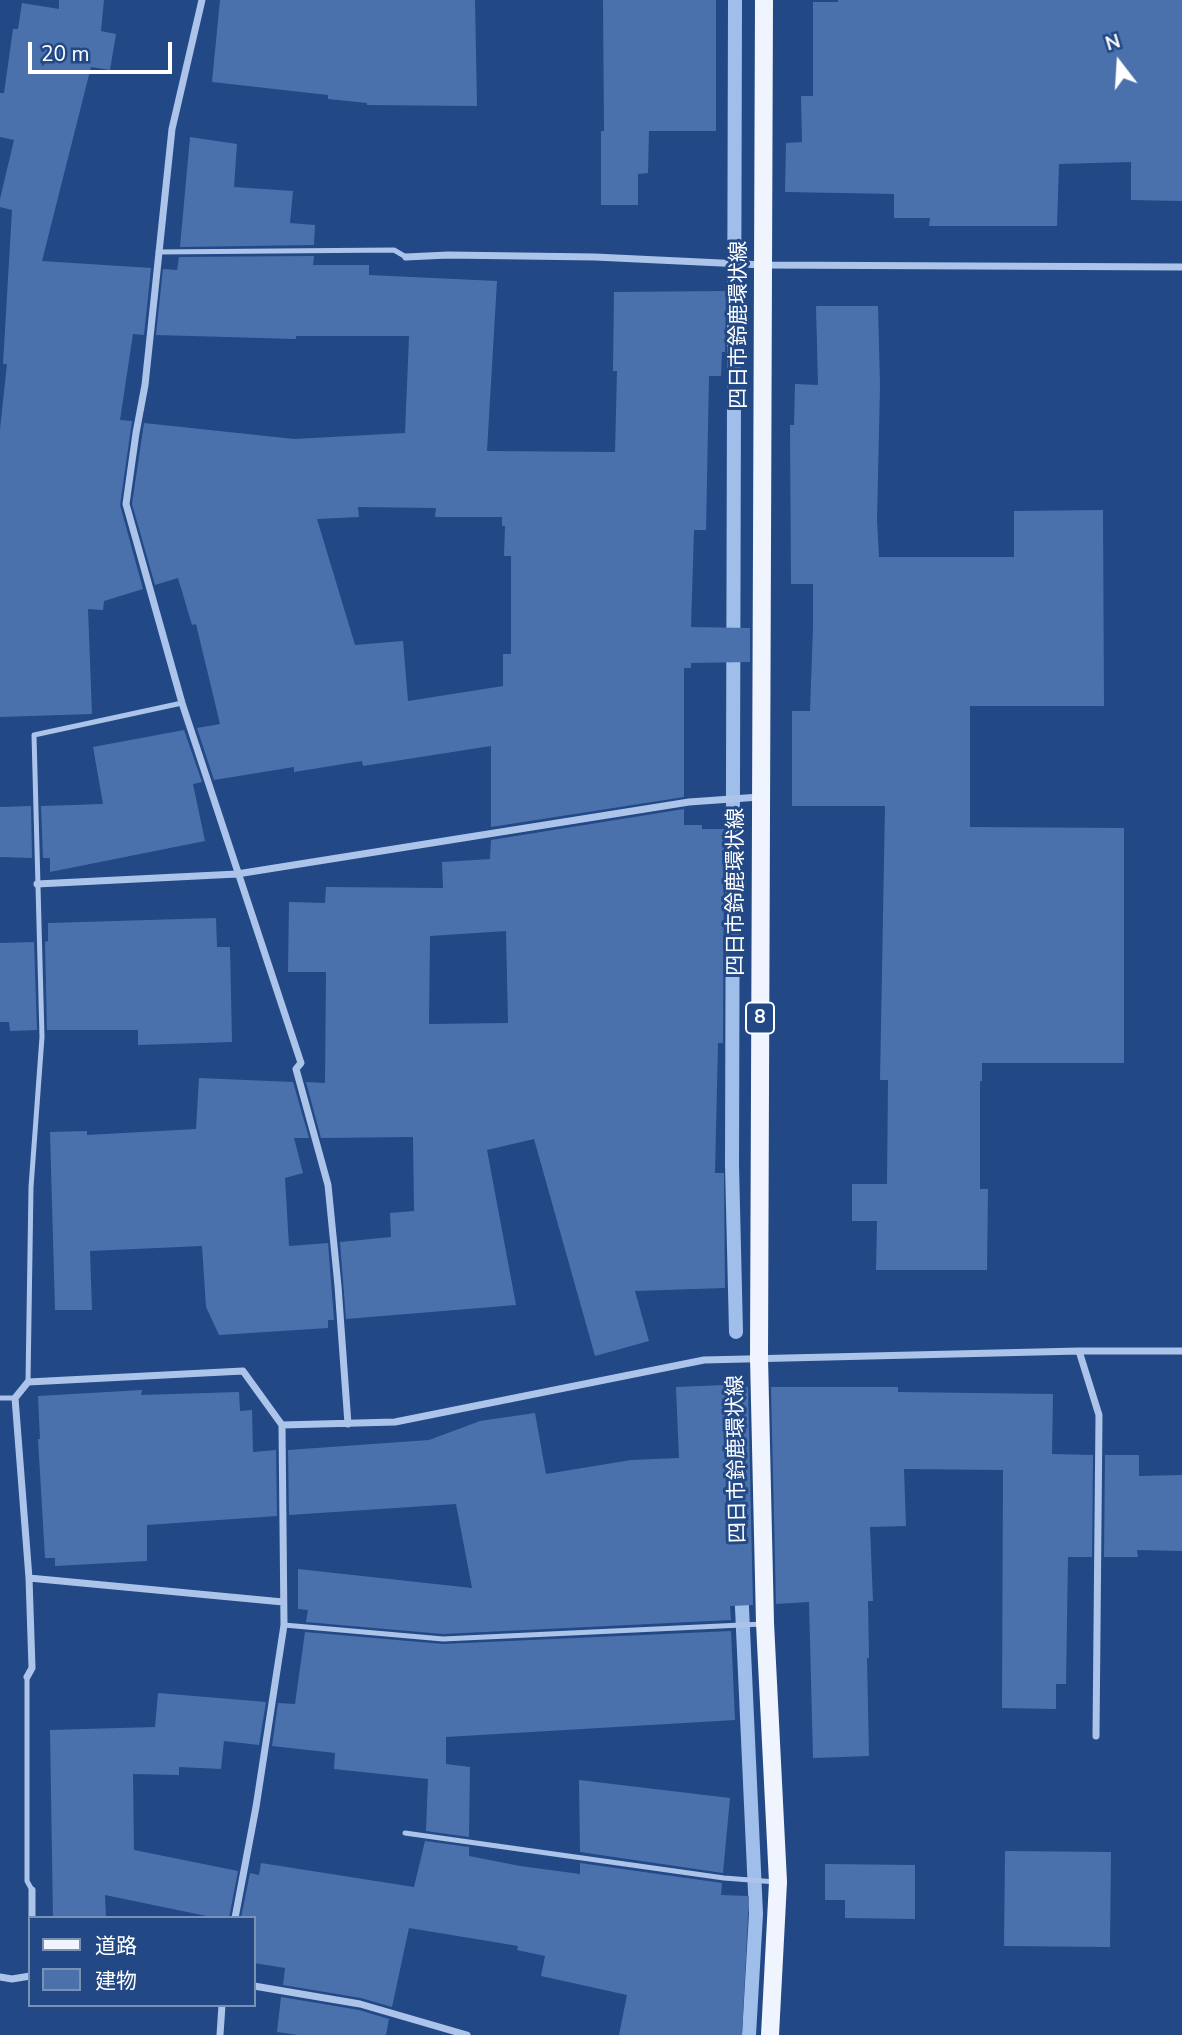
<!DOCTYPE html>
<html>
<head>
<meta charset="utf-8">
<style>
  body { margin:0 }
  #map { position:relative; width:1182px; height:2035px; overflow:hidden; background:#224885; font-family:"Nunito Sans","Noto Sans JP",sans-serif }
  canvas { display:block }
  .legend { position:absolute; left:28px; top:1916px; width:228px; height:91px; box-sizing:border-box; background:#224885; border:2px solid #7a91b6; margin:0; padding:9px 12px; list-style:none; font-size:21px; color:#fff }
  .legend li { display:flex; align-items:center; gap:14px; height:35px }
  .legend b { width:35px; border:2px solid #7a91b6 }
  .north { position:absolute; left:1084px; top:28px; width:70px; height:70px; -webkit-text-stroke:5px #224885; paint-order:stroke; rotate:343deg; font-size:19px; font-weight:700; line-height:28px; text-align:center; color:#fff }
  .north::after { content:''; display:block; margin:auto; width:24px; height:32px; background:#fff; clip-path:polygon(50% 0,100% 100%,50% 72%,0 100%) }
  .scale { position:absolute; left:28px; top:42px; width:144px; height:32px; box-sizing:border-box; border:4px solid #fff; border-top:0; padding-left:9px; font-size:21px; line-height:24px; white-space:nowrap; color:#fff; -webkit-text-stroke:5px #224885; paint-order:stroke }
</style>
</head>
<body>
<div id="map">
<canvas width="1182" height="2035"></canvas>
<ul class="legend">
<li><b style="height:9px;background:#eff4fe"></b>道路</li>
<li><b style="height:19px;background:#4b71ad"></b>建物</li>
</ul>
<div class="north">N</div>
<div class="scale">20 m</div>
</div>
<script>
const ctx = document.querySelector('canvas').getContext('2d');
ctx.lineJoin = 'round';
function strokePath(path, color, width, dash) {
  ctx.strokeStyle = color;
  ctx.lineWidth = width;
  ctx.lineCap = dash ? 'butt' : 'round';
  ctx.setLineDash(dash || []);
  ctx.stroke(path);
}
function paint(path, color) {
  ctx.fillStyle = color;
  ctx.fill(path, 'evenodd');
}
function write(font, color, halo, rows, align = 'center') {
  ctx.font = font + ' "Nunito Sans","Noto Sans JP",sans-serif';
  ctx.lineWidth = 6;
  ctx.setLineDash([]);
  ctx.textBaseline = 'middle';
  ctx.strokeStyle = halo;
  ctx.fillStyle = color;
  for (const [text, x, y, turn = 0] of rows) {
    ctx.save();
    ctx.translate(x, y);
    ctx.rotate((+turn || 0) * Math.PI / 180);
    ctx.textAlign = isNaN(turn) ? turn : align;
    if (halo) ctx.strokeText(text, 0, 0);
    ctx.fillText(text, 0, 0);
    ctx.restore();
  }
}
const stream = new Path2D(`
  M735 0 732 1165 736 1332
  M741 1586 756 1914 749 2035`);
const building = new Path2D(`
  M59 0H104L101 31 116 34 110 70 91 67 42 261 151 268 144 335 133 334 120 420 132 421 120 505 143 589 104 601 103 610 88 609 92 714 0 717V429L7 364H3L12 210 0 207V199L14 140 0 137V93H4L13 29H18L22 3 59 9Z
  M220 0H475L477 106 367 105V103L328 99V95L212 82Z
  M603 0H716V131H649L648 173 638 174V205H601V131H604Z
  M838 0H1182V201L1131 200V162L1059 164 1057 226H929L930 218H894V194L785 192 786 143 802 142 801 96H813V2H838Z
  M190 137 237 144 234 187 293 191 290 223 315 225 314 245 180 247Z
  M314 256 313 265H369V275L497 281 487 451 615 452 617 371H613L614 292 726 291 725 352H722L721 376H709L706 530H694L691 627 750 628V662L691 663V668H684V797L491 827V746L363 766 362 761 294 772V767L214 780 197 728 220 724 196 624 192 625 178 578 155 585 132 504 144 423 294 439 405 433 409 336H296V339L156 335 163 269 177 270 179 257ZM358 507 436 508 435 517H502V526H505L504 556H511V654H503V686L408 701 403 641 355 645 317 519 359 517Z
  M816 306H878L880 385 877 520 879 557H1014V511L1103 510 1104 706H970V827L1124 828V1063H982V1081H980V1189H988L987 1270H876L877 1221H852V1184H887L888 1080H880L885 806H792V711H810L813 627V584H791L790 425H794L795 384 818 385Z
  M184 730 202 782 193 784 205 841 50 872V858H43L41 806 103 804 93 747Z
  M31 806 32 858 0 857V807Z
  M684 809V825H702V829H724L723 1043H718L715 1173H724L725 1288 635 1291 649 1341 595 1356 534 1139 487 1150 516 1305 346 1319 340 1242 391 1237 390 1213 414 1211 413 1137 321 1138 306 1082 325 1083 326 972H288L289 902 325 903 326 887 443 888 442 862 490 859 491 840ZM506 931 508 1023 429 1024 430 936Z
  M216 918 217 947H230L232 1042 138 1045V1030H47L45 942 48 941V923Z
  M34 942 37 1030 10 1031 9 1022H0V943Z
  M199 1078 293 1082 309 1138H294L303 1173 285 1178 289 1246 328 1243 334 1320H328V1328L219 1335 206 1307 202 1246 90 1251 92 1310H55L50 1132 87 1131V1135L196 1129Z
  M725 1385V1387H748L753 1605 730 1606 731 1620 443 1634 306 1622 308 1610 298 1609V1569L472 1588 456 1504 289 1515 288 1450 429 1440 480 1421 535 1413 546 1474 631 1460 679 1458 676 1387Z
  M771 1387H898V1392L1053 1394 1052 1454 1093 1455 1092 1557H1068L1066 1684H1056V1709L1002 1708 1003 1470 904 1469 906 1526 870 1527 873 1601H868L869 1658H867L869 1756 813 1758 809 1602 776 1604Z
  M142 1390 141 1395 239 1392 240 1411 252 1410 253 1452 276 1450 277 1516 147 1525V1561L55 1566V1558H45L38 1439H40L38 1396Z
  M1105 1455H1139V1476L1182 1475V1551L1137 1550 1138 1557H1104Z
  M731 1631 735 1720 446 1737V1764L470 1767 469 1837 426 1831 428 1779 334 1769 335 1753 272 1746 278 1703 295 1704 305 1632 443 1644Z
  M158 1693 266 1702 259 1745 224 1741 221 1769 179 1767V1775L133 1774 134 1850 238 1871 229 1918H216L105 1895 106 1918H53L50 1730 155 1727Z
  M579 1780 730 1798 723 1873 580 1852Z
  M425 1841 469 1847V1856L520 1866 580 1874V1863L722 1883 721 1895 749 1896 742 2035H619L627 1995 541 1976 545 1956 517 1950 518 1946 409 1928 392 2007 361 1998 283 1985 285 1968 254 1963V1918H241L250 1873 259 1875 261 1863 414 1887Z
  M1005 1851 1111 1852 1110 1947 1004 1946Z
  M825 1864 915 1865V1919L845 1918V1900H825Z
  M281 1997 359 2010 389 2019 386 2035H298L277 2032Z`);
const lane = new Path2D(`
  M158 252 394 250 406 257
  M28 1382 31 1187 42 1037 34 735 182 703
  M0 1398H15
  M284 1625 443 1639 763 1624
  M27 1677V1881L32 1890
  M405 1833 724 1878 776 1882`);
const street = new Path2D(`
  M202 0 172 129 145 385 136 433 126 504 182 703 301 1063 296 1069 328 1185 338 1286 348 1424
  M406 257 448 255 595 257 763 265 1182 267
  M37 884 237 874 689 802 760 797
  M1079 1351 1099 1415 1096 1736
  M282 1425 395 1422 704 1360 1079 1351H1182
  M29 1578 283 1602
  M27 1677 32 1668 29 1578 15 1398 28 1382 243 1371 282 1425 284 1625 256 1807 235 1918
  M32 1918V1890
  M0 1977 12 1979 30 1976
  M254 1986 360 2004 467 2035
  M220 2035 222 2005`);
const primary = new Path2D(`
  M764 0 759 1357 765 1623 778 1882 770 2035`);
const shields = [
  [760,1018,28]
];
const shieldNames = [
  ["8",760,1018]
];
const streetNames = [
  ["四日市鈴鹿環状線",740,325,-90],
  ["四日市鈴鹿環状線",737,892,-90],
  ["四日市鈴鹿環状線",738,1459,-91]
];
strokePath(stream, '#a0beea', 14);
paint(building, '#4b71ad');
strokePath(lane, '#acc4e9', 5);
strokePath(street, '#acc4e9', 7);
strokePath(primary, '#eff4fe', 18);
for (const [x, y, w] of shields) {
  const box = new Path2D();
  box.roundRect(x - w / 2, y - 15.5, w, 31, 5);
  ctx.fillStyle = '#224885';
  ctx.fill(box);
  strokePath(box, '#fff', 2);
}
write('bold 19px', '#fff', null, shieldNames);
write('21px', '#fff', '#224885', streetNames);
</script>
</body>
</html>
